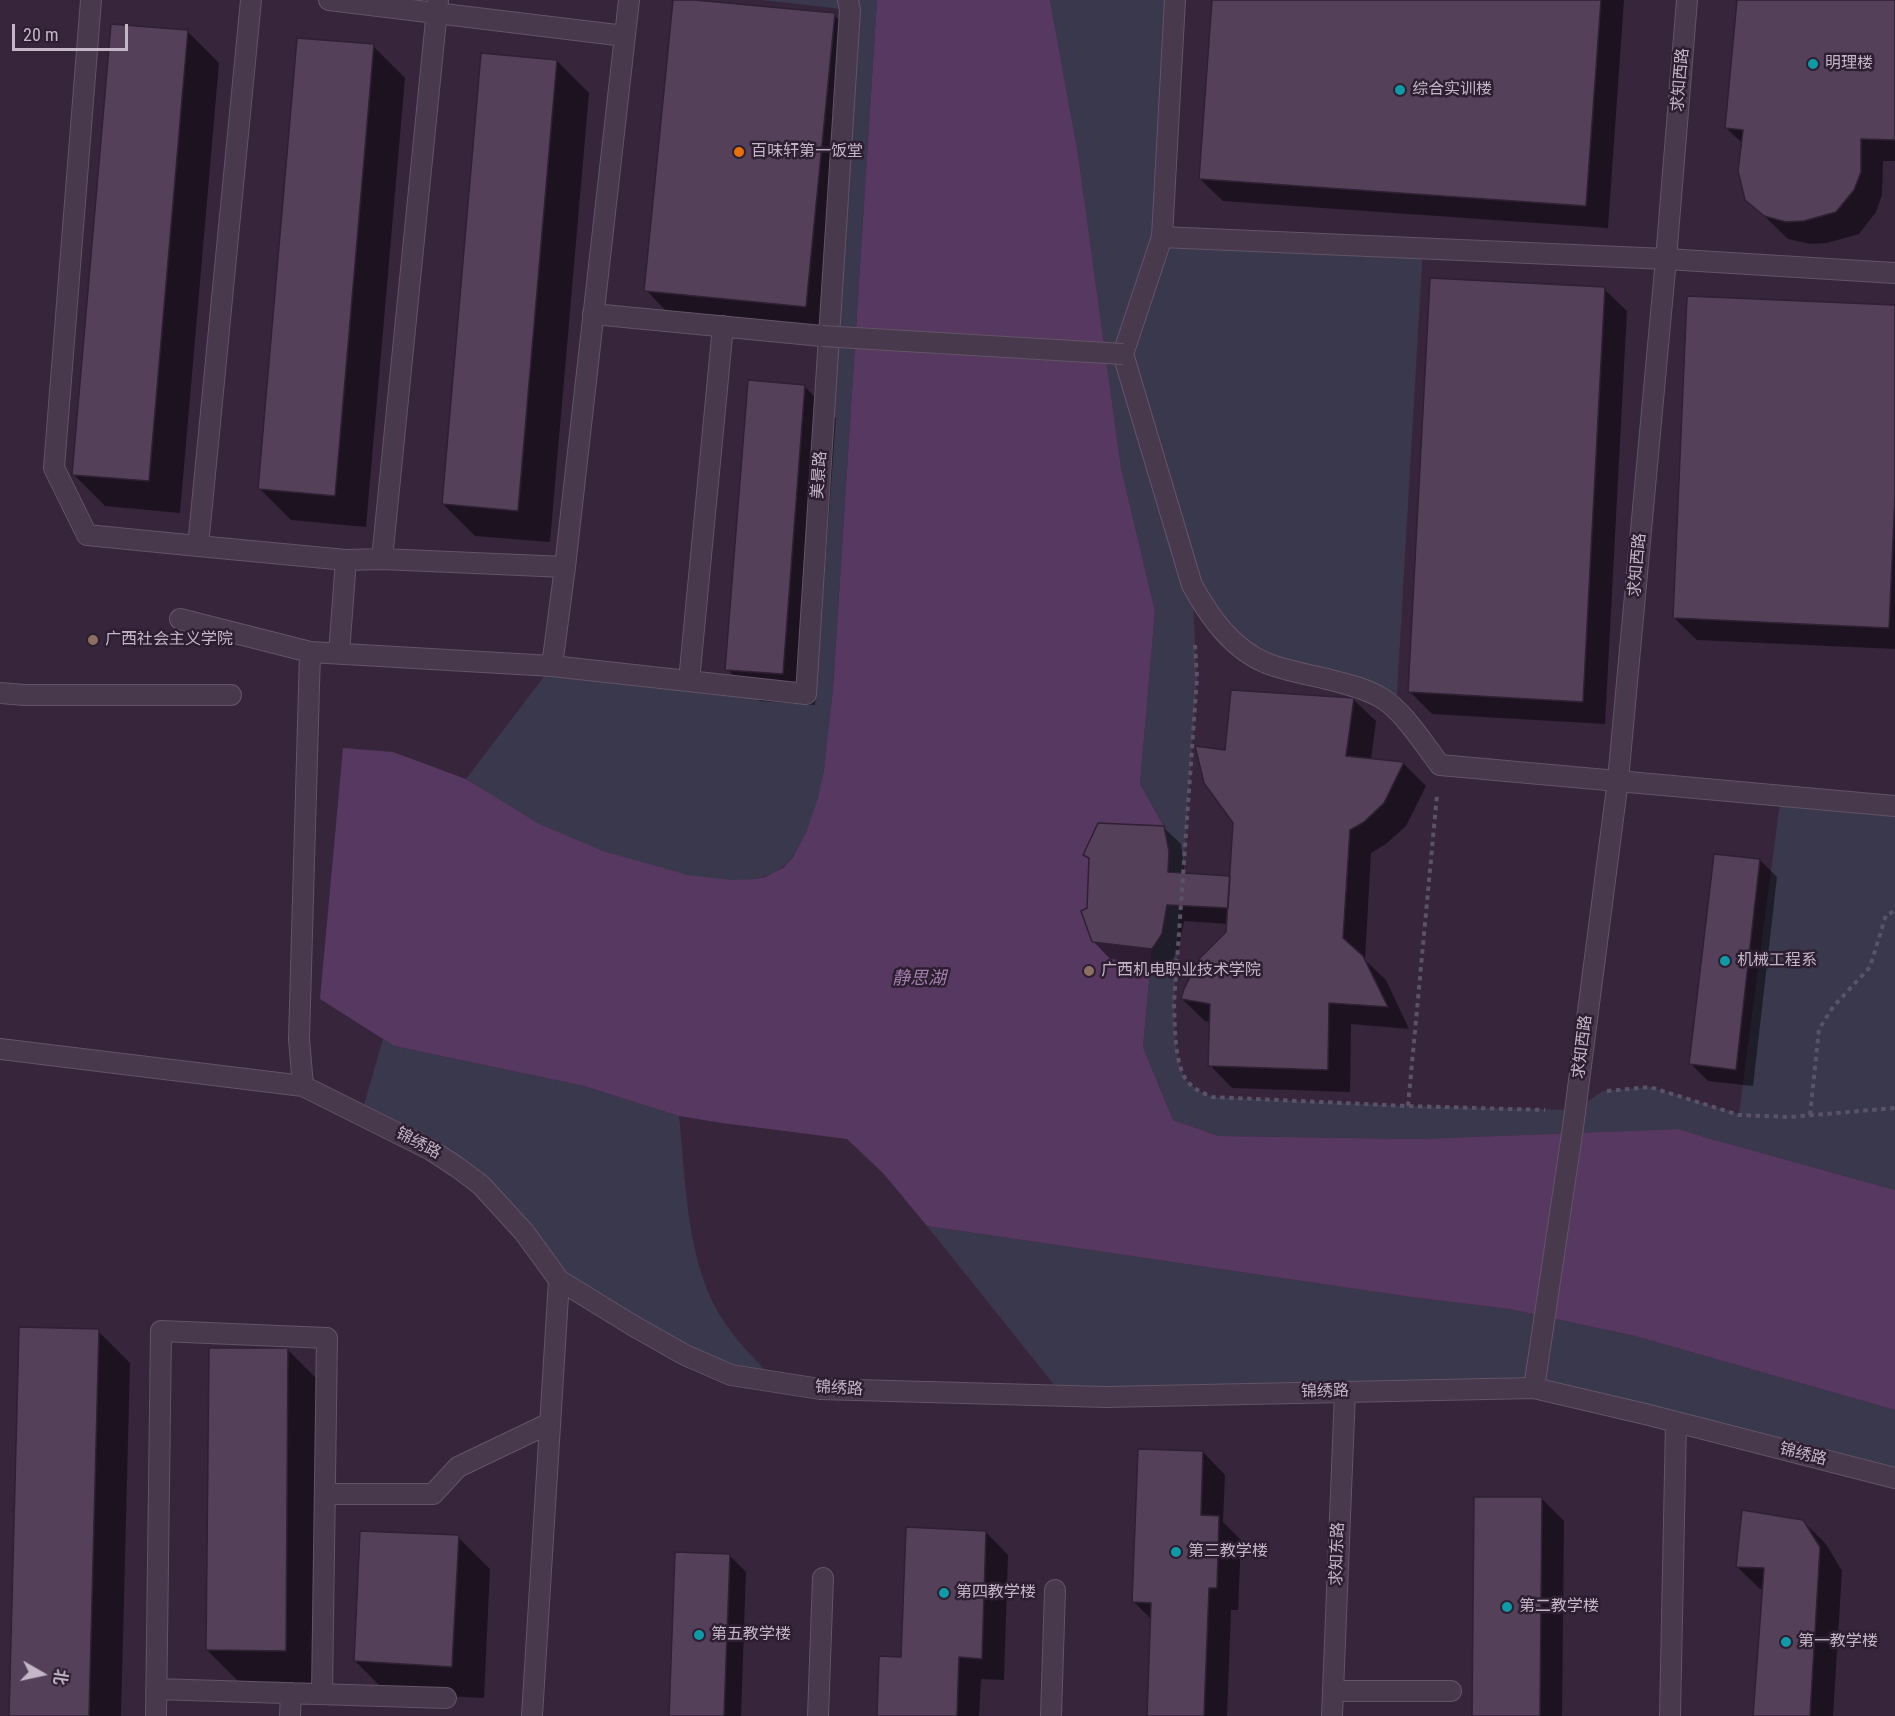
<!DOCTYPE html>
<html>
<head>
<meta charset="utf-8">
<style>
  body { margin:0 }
  #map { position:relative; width:1895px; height:1716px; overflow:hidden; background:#37253c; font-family:"Roboto Condensed","Noto Sans SC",sans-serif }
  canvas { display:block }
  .north { position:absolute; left:12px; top:1644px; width:60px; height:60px; -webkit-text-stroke:4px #2d1e31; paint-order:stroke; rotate:99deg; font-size:16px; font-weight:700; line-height:24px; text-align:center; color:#c4b5c7 }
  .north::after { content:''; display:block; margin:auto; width:21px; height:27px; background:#c4b5c7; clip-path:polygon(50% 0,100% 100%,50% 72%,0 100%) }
  .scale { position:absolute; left:12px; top:24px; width:116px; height:27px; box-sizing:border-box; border:3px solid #c4b5c7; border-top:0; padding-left:8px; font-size:18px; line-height:21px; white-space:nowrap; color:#c4b5c7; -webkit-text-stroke:4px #2d1e31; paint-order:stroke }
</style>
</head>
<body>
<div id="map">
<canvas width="1895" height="1716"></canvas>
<div class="north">北</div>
<div class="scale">20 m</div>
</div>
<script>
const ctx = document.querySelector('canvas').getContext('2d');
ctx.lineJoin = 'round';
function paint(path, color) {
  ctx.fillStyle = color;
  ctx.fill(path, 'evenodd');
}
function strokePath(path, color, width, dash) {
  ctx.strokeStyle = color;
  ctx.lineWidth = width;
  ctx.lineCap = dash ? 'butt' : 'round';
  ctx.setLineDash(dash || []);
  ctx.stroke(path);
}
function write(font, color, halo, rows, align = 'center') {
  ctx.font = font + ' "Roboto Condensed","Noto Sans SC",sans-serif';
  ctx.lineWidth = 5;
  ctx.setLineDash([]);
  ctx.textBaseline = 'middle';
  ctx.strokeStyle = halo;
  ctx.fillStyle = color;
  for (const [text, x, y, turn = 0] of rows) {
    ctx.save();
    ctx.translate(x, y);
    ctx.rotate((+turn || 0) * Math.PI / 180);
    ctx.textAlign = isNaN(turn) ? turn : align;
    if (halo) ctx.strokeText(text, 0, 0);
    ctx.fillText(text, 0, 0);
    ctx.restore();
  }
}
const green = new Path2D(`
  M762 0H877L833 688C828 740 824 829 784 866 740 907 588 848 540 825 515 812 490 794 466 779L552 666 806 694 850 10Z
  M1050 0H1175L1162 237 1423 247 1396 710 1266 663 1192 587 1197 678 1174 1003C1175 1025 1174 1066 1188 1082 1195 1090 1203 1093 1212 1097L1408 1106 1575 1110 1603 1091 1650 1087 1739 1114 1781 795 1895 806V1190L1704 1137 1679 1129 1419 1139 1219 1136 1173 1120 1143 1047 1152 949 1092 942 1081 911 1083 855 1098 823 1164 825 1140 784 1155 611 1121 468 1078 154Z
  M383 1039 394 1046 584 1086 679 1116C686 1182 686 1267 725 1323 739 1344 759 1363 776 1382L731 1375 559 1280 481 1185 361 1115Z
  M927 1226 1411 1297 1509 1309 1635 1336 1895 1410V1478L1534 1388 1063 1396Z`);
const water = new Path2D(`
  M877 0H1050L1078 154 1121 468 1155 611 1140 784 1164 826 1098 823 1084 855 1089 858 1087 908 1081 911 1092 942 1152 949 1143 1047 1173 1120 1219 1136 1419 1139 1679 1129 1704 1137 1895 1190V1410L1635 1336 1509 1309 1411 1297 927 1226 883 1173 847 1139 722 1123 679 1116 584 1086 394 1046 320 999 343 748 393 752 466 779 539 824 603 851 688 875 732 880 754 879 765 877 783 868 793 857 806 833 818 798 824 770 833 689Z`);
const shadow = new Path2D(`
  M674 0 834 15 856 37 828 329 668 313 646 290Z
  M1213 0H1624L1608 228 1223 201 1200 179Z
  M1738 0H1895V161H1883L1882 195 1876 212 1859 234 1827 243 1810 244 1788 239 1747 199 1743 144 1726 128Z
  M187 31 219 63 180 513 105 506 73 474Z
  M373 46 405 78 366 527 291 520 259 488Z
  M557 61 589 93 550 542 475 536 443 504Z
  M1604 289 1627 311 1605 724 1432 714 1410 692Z
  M1895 306V649L1697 640 1674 618Z
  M804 386 836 418 815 705 759 701 727 669Z
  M1353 699 1376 721 1371 760 1404 764 1426 786 1406 826 1386 844 1371 853 1365 960 1386 980 1409 1029 1351 1024 1350 1092 1232 1088 1210 1065 1211 1022 1205 1021 1182 999 1227 932 1228 924 1184 921 1178 951 1169 965 1110 959 1093 941 1088 909 1090 860 1085 855 1163 827 1181 844 1185 875 1231 878 1235 822 1226 752Z
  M1760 860 1777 877 1753 1086 1708 1081 1690 1063Z
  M98 1331 130 1363 121 1716H11Z
  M288 1350 320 1382 317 1683 239 1682 207 1650Z
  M1203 1452 1225 1475 1223 1522 1241 1540 1238 1610H1231L1227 1716H1149L1152 1620 1134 1602Z
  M1542 1499 1564 1521 1562 1716H1473Z
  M1803 1521 1826 1544 1842 1571 1833 1716H1754L1764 1589H1760L1737 1567Z
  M986 1532 1008 1555 1004 1680 981 1679 979 1716H878Z
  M458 1537 490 1569 484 1698 387 1693 355 1661Z
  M729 1555 746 1572 741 1716H670Z`);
const building = new Path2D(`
  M673 0H695L835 13 806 307 644 291Z
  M1212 0H1601L1586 206 1199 179Z
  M1737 0H1895V140L1861 139V172L1854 190 1836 212 1804 221 1786 222 1764 216 1745 200 1738 171 1743 130 1725 128Z
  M111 24 188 30 149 481 72 475Z
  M297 38 374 44 335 496 258 489Z
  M481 53 557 60 518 511 442 504Z
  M1430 278 1605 287 1583 702 1408 692Z
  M1687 296 1895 305V496L1889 628 1673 618Z
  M748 380 805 385 783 674 725 670Z
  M1231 690 1354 698 1346 756 1404 762 1384 803 1364 822 1350 830 1343 938 1363 956 1388 1007 1329 1003 1328 1070 1208 1066 1210 1004 1181 999 1184 989 1199 959 1226 932 1233 823 1204 783 1195 746 1225 750Z
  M1098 823 1164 826 1169 851 1168 872 1230 876 1228 908 1167 905 1162 934 1152 949 1092 942 1081 911 1087 908 1089 858 1083 855Z
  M1714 854 1760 859 1736 1070 1689 1064Z
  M19 1327 99 1329 89 1716H9Z
  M209 1348H288L286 1651 206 1650Z
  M1138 1449 1203 1451 1201 1515 1219 1516 1217 1588H1209L1204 1716H1147L1151 1603 1132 1602Z
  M1474 1497H1542L1540 1716H1472Z
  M1742 1510 1803 1520 1820 1547 1810 1716H1753L1764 1568 1736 1567Z
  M906 1527 986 1531 982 1659 959 1657 957 1716H877L879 1656 901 1657Z
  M360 1531 459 1535 452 1667 354 1661Z
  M675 1552 730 1554 724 1716H669Z`);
const path = new Path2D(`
  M1195 645 1197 678 1174 1003C1175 1025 1174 1066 1188 1082 1195 1090 1203 1093 1212 1097L1408 1106 1545 1110
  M1607 1091 1650 1087 1739 1115 1790 1117 1895 1108
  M1408 1106 1437 795
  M1810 1115 1819 1029 1833 1007 1870 967 1886 915 1895 911`);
const service = new Path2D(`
  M91 0 54 468 87 535 198 546
  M251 0 198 546 346 560 382 559 565 567
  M329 0 625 36
  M1175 0 1162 237 1123 354 1192 585C1209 616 1231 648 1266 663 1284 670 1304 674 1323 678 1342 683 1362 687 1380 697 1403 710 1423 743 1440 765L1895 806
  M1162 237 1666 259 1895 273
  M593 314 822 336
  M382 559 438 0
  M180 619 310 652 552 666 565 567 629 0
  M339 653 346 560
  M552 666 806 694 850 10 848 0
  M689 681 723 326
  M0 693 24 695H231
  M0 1049 303 1086 431 1150 457 1167 481 1185 524 1232 559 1280 632 1325 685 1355 731 1375 820 1389 1106 1397 1534 1388 1645 1414 1895 1478
  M303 1086 299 1039 310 652
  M1534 1388 1573 1127 1618 780 1666 259 1687 0
  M325 1494H433L458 1467 550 1423
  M156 1689 446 1698
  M1333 1691H1451
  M156 1716 161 1331 327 1338 322 1694
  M290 1716 291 1693
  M532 1716 559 1280
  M818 1716 823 1578
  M1051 1716 1055 1590
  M1332 1716 1345 1392
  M1670 1716 1676 1422`);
const serviceBridge = new Path2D(`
  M822 336 1123 354`);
const markers = [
  [1813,64,6,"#0f9aa8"],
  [1400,90,6,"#0f9aa8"],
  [739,152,6,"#e8710a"],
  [93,640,6,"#8d6e63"],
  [1725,961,6,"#0f9aa8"],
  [1089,971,6,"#8d6e63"],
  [1176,1552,6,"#0f9aa8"],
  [944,1593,6,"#0f9aa8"],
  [1507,1607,6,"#0f9aa8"],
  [699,1635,6,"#0f9aa8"],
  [1786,1642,6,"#0f9aa8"]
];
const poiNames = [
  ["明理楼",1825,64],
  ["综合实训楼",1412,90],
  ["百味轩第一饭堂",751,152],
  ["广西社会主义学院",105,640],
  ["机械工程系",1737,961],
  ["广西机电职业技术学院",1101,971],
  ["第三教学楼",1188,1552],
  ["第四教学楼",956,1593],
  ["第二教学楼",1519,1607],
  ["第五教学楼",711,1635],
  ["第一教学楼",1798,1642]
];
const streetNames = [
  ["求知西路",1681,80,-85],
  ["美景路",820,475,-86],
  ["求知西路",1638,565,-85],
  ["求知西路",1583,1047,-83],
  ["锦绣路",418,1144,28],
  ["锦绣路",839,1389,3],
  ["锦绣路",1325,1392,-1],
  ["锦绣路",1803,1455,14],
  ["求知东路",1338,1554,-88]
];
const waterNames = [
  ["静思湖",919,979]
];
paint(green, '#39384d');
paint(water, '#573860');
paint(shadow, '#0007');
paint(building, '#544059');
strokePath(building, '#2f2033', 1.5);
strokePath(service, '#635467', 22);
strokePath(path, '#5a5367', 4, [4.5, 4.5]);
strokePath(service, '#48394c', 20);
strokePath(serviceBridge, '#635467', 22, []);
strokePath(serviceBridge, '#48394c', 20);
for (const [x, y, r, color] of markers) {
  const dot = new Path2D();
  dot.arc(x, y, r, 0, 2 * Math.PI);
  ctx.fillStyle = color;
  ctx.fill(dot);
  strokePath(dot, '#2d1e31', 2);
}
write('16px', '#c4b5c7', '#2d1e31', poiNames, 'left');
write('16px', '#c4b5c7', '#2d1e31', streetNames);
write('italic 18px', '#a27ead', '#2d1e31', waterNames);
</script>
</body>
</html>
